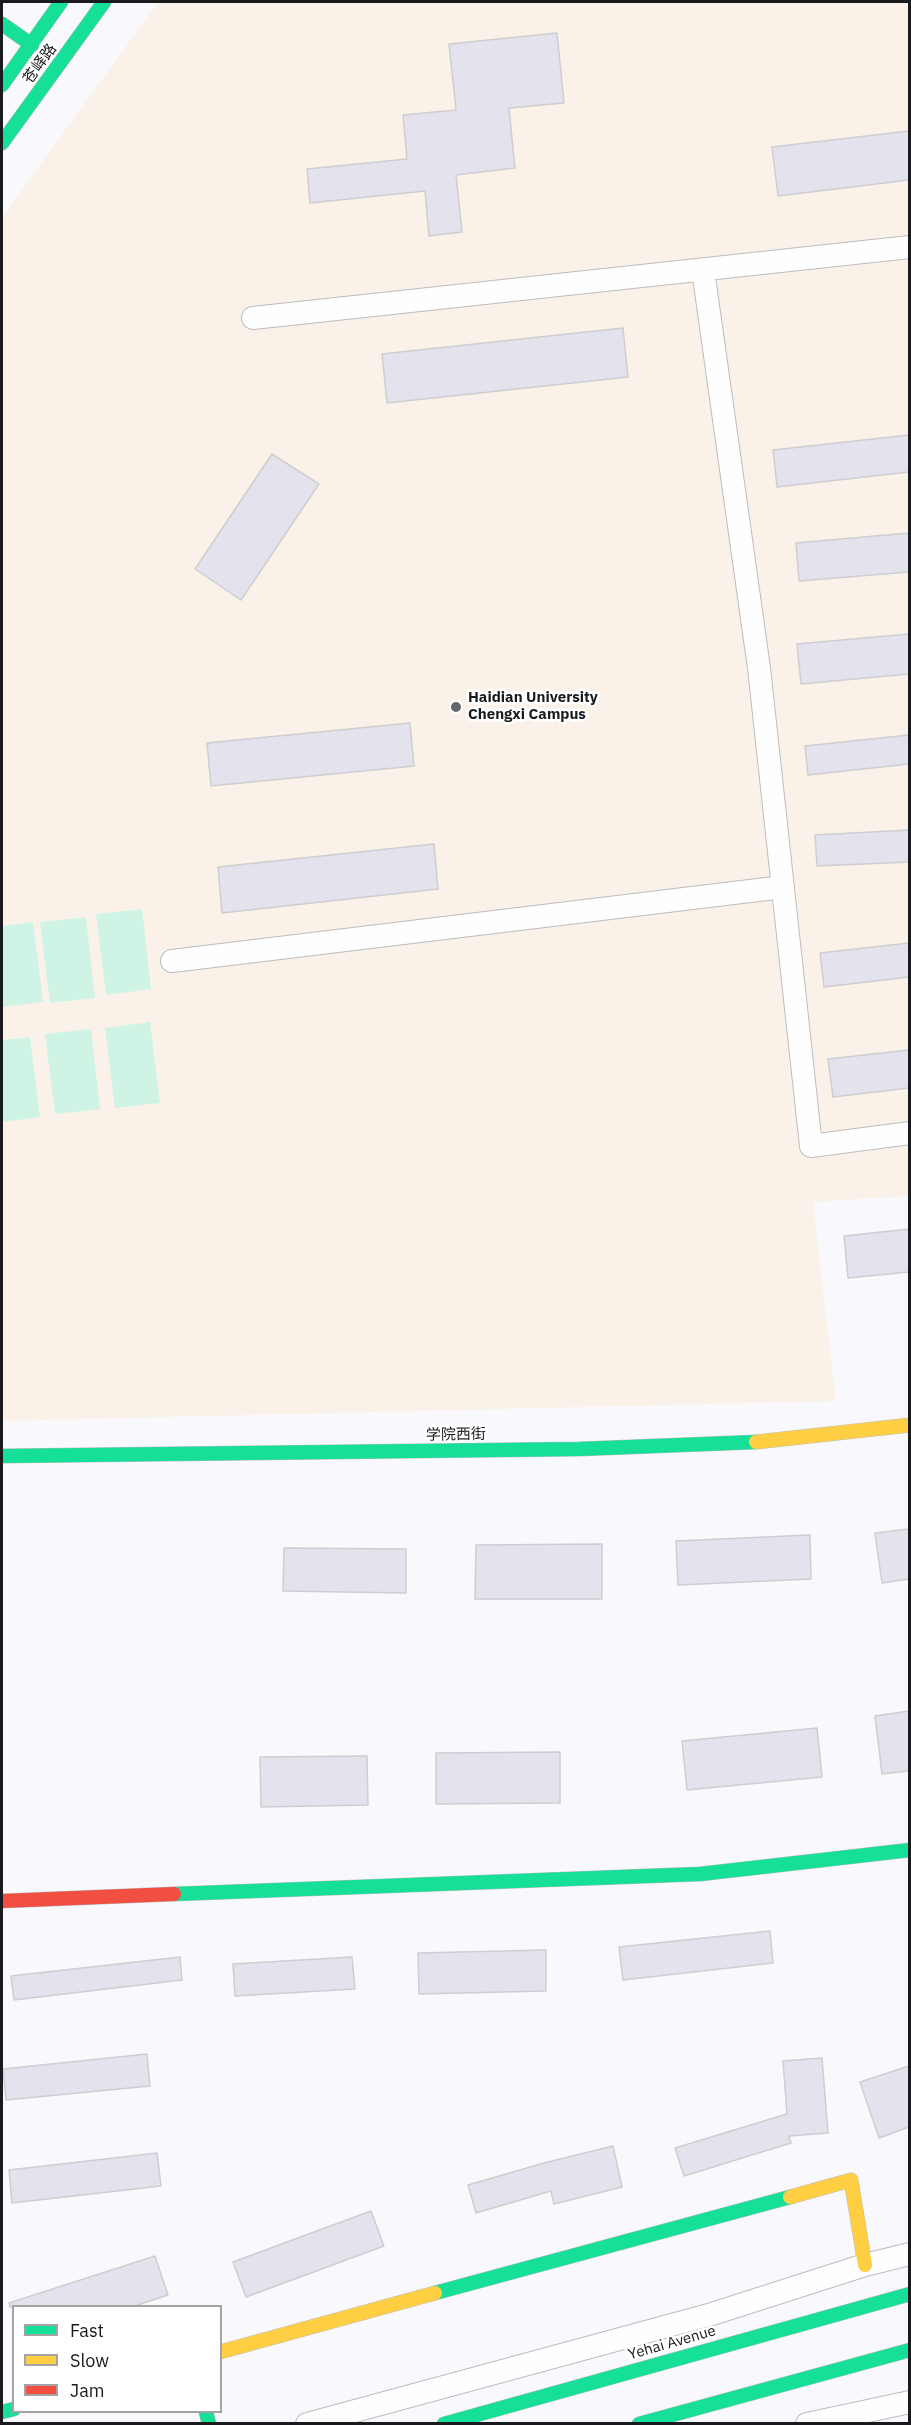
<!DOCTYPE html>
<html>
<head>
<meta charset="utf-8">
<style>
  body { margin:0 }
  #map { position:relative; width:911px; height:2425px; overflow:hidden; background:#f9f9fd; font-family:"IBM Plex Sans",sans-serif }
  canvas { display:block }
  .frame { position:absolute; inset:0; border:3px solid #191a1e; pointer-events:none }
  .legend { position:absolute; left:12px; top:2305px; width:210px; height:108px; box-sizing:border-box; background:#fff; border:2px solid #a3a3a5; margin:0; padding:8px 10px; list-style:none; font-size:18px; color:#191a1e }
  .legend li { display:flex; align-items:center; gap:12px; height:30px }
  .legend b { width:30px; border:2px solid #a3a3a5 }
</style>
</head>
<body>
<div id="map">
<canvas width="911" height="2425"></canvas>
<div class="frame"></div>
<ul class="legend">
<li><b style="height:8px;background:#16e098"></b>Fast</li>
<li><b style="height:8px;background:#ffcf43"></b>Slow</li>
<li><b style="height:8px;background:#f24e42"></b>Jam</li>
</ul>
</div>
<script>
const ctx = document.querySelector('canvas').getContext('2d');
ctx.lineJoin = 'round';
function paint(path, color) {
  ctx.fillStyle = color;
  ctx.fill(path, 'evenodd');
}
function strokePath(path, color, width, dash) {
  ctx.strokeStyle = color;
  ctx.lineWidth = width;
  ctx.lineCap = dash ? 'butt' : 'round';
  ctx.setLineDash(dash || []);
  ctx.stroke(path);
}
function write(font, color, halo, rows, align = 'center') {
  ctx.font = font + ' "IBM Plex Sans","Noto Sans SC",sans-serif';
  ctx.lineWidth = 5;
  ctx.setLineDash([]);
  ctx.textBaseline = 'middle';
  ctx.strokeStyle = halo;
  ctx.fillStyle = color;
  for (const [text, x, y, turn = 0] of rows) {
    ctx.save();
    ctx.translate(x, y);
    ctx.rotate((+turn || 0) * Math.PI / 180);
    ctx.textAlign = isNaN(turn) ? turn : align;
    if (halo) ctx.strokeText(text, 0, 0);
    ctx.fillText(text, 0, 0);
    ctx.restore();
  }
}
const education = new Path2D(`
  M158 2H909V1196L813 1202 836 1401 2 1421V217Z`);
const green = new Path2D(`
  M142 909 151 989 106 995 96 914Z
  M86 917 95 998 50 1003 40 922Z
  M33 922 43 1002 2 1007V926Z
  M150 1022 160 1103 115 1108 105 1028Z
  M91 1029 100 1109 55 1114 45 1034Z
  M30 1037 40 1117 2 1122V1040Z`);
const building = new Path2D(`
  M557 33 564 103 509 108 515 168 456 175 462 232 429 236 425 191 310 203 307 169 407 159 403 115 456 110 449 44Z
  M909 131V180L778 196 772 147Z
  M623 328 628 377 387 403 382 354Z
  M909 435V472L777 487 773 450Z
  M272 454 319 484 241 600 195 569Z
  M909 533V572L799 581 796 543Z
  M909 634V674L801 684 797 644Z
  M410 723 414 766 211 786 207 743Z
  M909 735V764L808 775 805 746Z
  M909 830V862L817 866 815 835Z
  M434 844 438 889 222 913 218 867Z
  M909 943V977L824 987 820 953Z
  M909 1050V1088L833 1097 828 1059Z
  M909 1229V1272L848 1278 844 1236Z
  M909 1529V1579L882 1583 875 1533Z
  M810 1535 811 1579 678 1585 676 1541Z
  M602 1544V1599H475L476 1545Z
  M284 1548 406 1549V1593L283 1591Z
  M909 1711V1771L882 1774 875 1716Z
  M817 1728 822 1777 687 1790 682 1741Z
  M560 1752V1803L436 1804V1753Z
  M367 1756 368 1805 261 1807 260 1757Z
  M770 1931 773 1963 623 1980 619 1947Z
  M546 1950V1991L419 1994 418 1953Z
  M180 1957 182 1980 14 2000 11 1976Z
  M352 1957 355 1989 235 1996 233 1964Z
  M147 2054 150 2086 6 2100 3 2069Z
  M822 2058 828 2133 789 2136 791 2143 684 2176 675 2148 787 2114 783 2061Z
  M909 2066V2127L879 2138 860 2082Z
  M613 2146 622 2187 554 2204 551 2191 476 2213 468 2185 544 2163Z
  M157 2153 161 2186 12 2203 9 2170Z
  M371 2211 384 2246 246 2297 233 2262Z
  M155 2256 168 2295 132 2307H10L9 2303Z`);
const street = new Path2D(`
  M703 270 759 668 811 1146 910 1133
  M253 318 910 247
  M172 961 783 887
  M307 2424 712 2314 865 2265 910 2254
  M807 2424 910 2402`);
const fast = new Path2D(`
  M2 24 32 45
  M2 85 61 2
  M2 143 104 2
  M2 1456 579 1449 756 1442
  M174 1894 700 1874 910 1850
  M435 2293 790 2197
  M2 2412 14 2409
  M206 2412 209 2424
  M444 2424 910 2294
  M639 2424 910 2350`);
const slow = new Path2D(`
  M756 1442 910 1425
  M790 2197 851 2180 865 2265
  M220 2352 435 2293`);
const jam = new Path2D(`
  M2 1901 174 1894`);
const markers = [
  [456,707,6,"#67686c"]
];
const streetNames = [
  ["苍峄路",40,64,-54],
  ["学院西街",456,1435,-1],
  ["Yehai Avenue",672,2343,-16]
];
const poiNames = [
  ["Haidian University",468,698],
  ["Chengxi Campus",468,715]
];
paint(education, '#faf2e9');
paint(green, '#cff3e4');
paint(building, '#e3e2ed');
strokePath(building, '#ceced1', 1.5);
strokePath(street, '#bcbcc0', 24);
strokePath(fast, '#bcbcc0', 15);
strokePath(slow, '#bcbcc0', 15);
strokePath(jam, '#bcbcc0', 15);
strokePath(street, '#fefeff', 22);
strokePath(fast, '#16e098', 14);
strokePath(slow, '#ffcf43', 14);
strokePath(jam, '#f24e42', 14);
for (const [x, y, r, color] of markers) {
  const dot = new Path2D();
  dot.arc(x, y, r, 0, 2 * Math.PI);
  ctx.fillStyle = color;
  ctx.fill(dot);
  strokePath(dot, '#fff', 2);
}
write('15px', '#191a1e', '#fff', streetNames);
write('bold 15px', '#191a1e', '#fff', poiNames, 'left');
</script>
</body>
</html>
